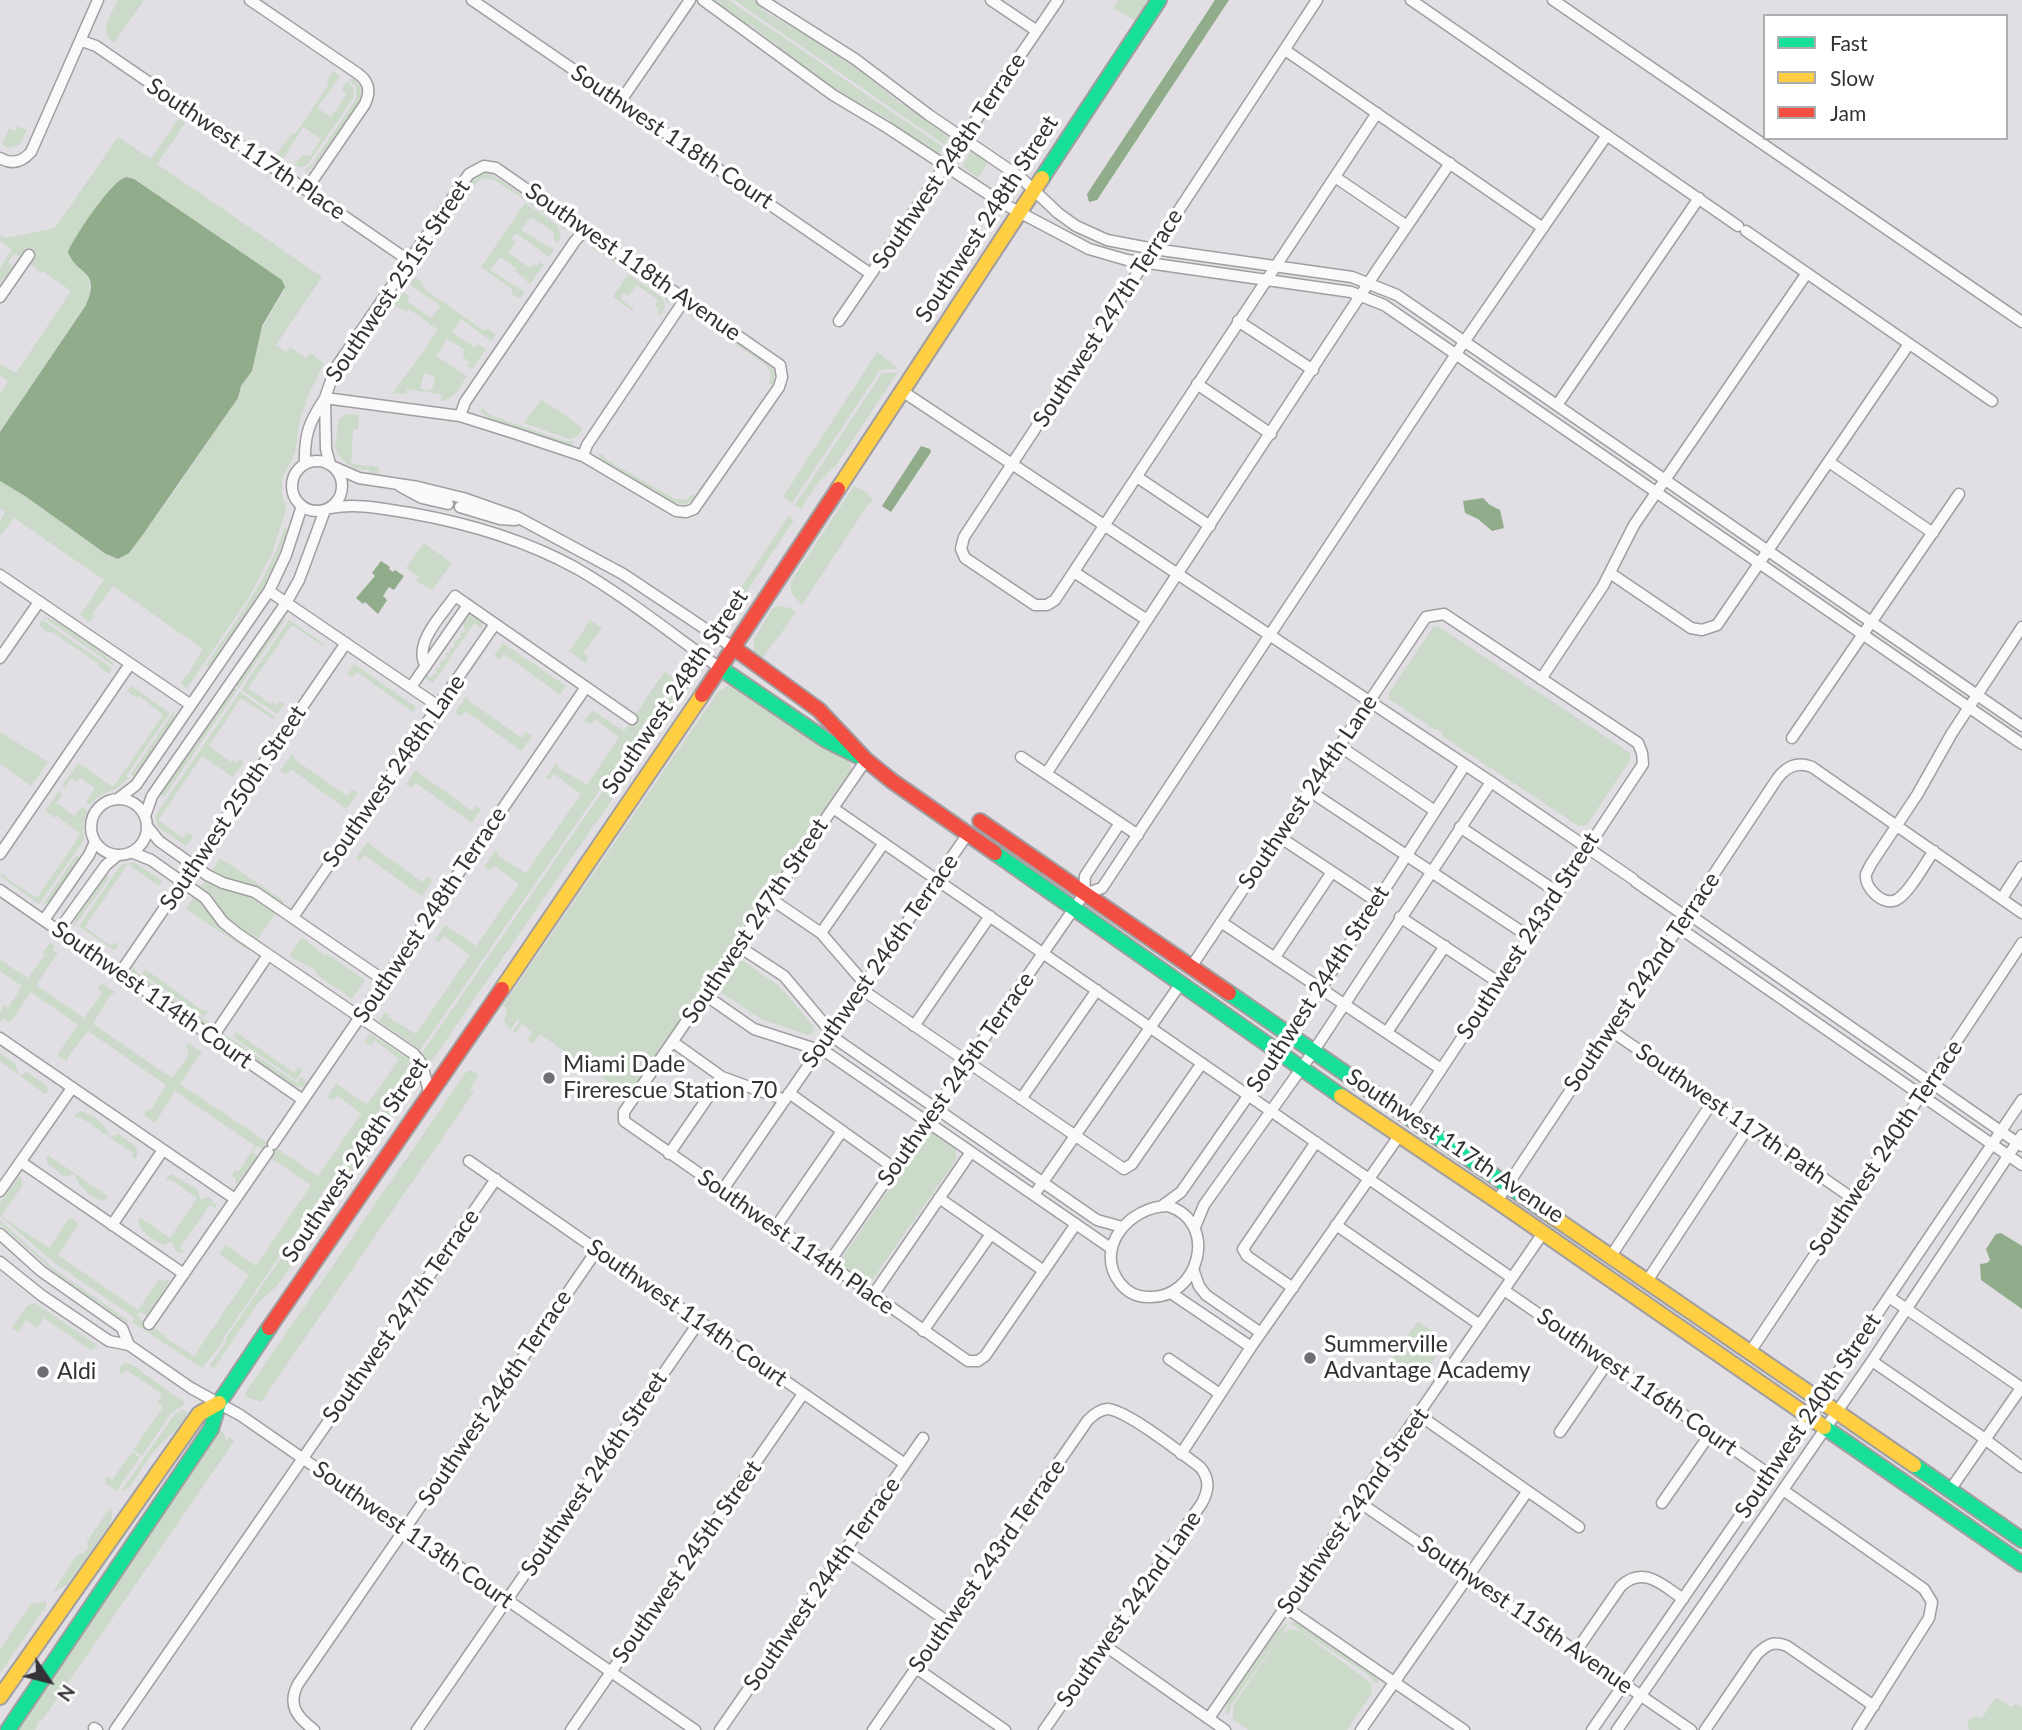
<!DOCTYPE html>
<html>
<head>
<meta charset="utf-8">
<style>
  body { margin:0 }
  #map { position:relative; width:2022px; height:1730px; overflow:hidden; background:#e1dee4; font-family:Lato,sans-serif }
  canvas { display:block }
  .legend { position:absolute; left:1763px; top:14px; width:245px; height:126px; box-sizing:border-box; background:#fff; border:2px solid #aeadaf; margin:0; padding:9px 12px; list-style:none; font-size:21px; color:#343236 }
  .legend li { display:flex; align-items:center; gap:14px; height:35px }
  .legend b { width:35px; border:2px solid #aeadaf }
  .north { position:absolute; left:14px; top:1646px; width:70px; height:70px; -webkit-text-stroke:5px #fff; paint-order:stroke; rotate:125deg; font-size:19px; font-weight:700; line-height:28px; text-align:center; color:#343236 }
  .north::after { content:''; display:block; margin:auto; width:24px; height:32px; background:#343236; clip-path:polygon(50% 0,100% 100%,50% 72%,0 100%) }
</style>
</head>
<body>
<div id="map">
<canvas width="2022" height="1730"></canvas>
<ul class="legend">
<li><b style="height:9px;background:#16e098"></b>Fast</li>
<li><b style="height:9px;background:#ffcf43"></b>Slow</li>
<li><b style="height:9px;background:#f24e42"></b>Jam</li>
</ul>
<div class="north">N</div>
</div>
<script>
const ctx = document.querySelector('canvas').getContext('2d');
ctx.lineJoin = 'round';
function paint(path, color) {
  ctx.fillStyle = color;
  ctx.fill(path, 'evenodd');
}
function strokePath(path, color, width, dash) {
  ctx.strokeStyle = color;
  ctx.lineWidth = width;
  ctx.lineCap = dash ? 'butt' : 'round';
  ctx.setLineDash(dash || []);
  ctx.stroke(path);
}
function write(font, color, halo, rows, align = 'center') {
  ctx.font = font + ' Lato,sans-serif';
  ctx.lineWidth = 7;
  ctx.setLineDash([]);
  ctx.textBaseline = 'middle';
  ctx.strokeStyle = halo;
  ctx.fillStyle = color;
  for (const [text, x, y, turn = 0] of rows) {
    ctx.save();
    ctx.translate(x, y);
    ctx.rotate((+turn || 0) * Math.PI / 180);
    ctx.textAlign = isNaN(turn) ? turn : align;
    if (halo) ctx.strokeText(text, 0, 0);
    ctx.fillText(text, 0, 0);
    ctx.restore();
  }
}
const green = new Path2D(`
  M118 0H144L114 43C98 31 111 15 118 0Z
  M710 0H729L943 147 938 155 891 125V121L861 104 857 105 780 51 779 47 752 26H747Z
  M734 0H754L762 5V10L792 27 796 26 849 61 901 104H905L950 137 945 145Z
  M1118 0H1152L1137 22 1113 8Z
  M333 71 340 77 317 108 331 117 346 95 342 89 347 81 353 87 354 97 308 164 303 167 294 166 302 155 310 156 321 139 303 127 283 159 276 154 293 133 295 134 328 86 327 80Z
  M353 78C359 83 362 89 361 97 358 109 315 168 305 173V170L312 164 356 99V87L349 80Z
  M179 118 185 123 157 164 322 277 276 345 286 352 290 347 306 358 310 353 324 363 308 396 300 420 295 453 282 479V494L286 509 272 554 248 599 187 688 180 683 188 674 203 649 113 586 93 613 95 615 90 622 80 615 104 580 14 518 0 536V521L5 512 0 508V481L25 496 106 554C110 556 116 560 121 558 134 555 223 419 238 398L241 386 252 371 259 333 284 291 283 282 134 179 123 177 105 197 69 257C83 272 95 279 88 301L0 432V394L8 381 0 375V364L16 373 71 291 43 271 41 273 35 268V265L33 267 30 264 33 258 24 251 20 257 14 254 8 263 14 266 0 285V268L12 249 0 241V235L5 238 55 228 118 137 151 159Z
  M17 126 27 130 19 145 8 148 2 144 9 128 15 131Z
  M972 150 989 161 978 178 962 166Z
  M489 173 561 220 567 229 563 230 559 223 493 179 483 178 473 186 471 182C475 176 481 173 489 173Z
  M525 203 557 225 561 235 558 243 553 239 554 232 531 217 521 230 554 250 549 257 516 233 511 239 515 242 508 253 530 268 533 264 537 266 540 262 544 265 530 284 515 271 517 269 500 257 490 270 525 292 520 299 512 294V289L481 267Z
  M591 244 600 247 665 292 671 302 667 303 664 296 598 251 591 248Z
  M628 274 663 298 665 307 661 315 657 312 659 310 655 305 658 300 637 285 628 296 624 293 620 299 634 309 633 311 613 297Z
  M414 277 422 282 423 288 483 330 488 329 496 334 491 341 461 319 452 332 475 348 478 344 486 349 472 369 467 365 469 362 463 357 464 349 447 339 436 356 467 376C460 386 455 400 441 401L442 395 427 392V389L432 390 435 376 424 373 420 388 425 389V392L407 389 406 394 393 393 438 330 409 309 407 312 394 305 404 292 409 296 407 299 409 303 431 318 441 306 409 284Z
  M691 315 701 316 768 362 775 373 773 384H769L771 374 767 366 703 322 692 319Z
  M877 352 897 367 896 369 880 370 792 503 783 497Z
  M898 372 837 464 817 484 801 509 795 505 882 373Z
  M541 400 564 414 583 429 576 437 569 439 524 423Z
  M483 409 490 415 564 441H573L574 445H563L488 418 480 411Z
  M346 414 359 415 358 430H353L351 464 379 467V474L369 473V469C355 474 337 459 334 444L336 443 338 420Z
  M602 454 607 460 675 499 685 500 693 494 696 498 686 504 673 503 607 465 598 455Z
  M854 486 868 493 873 501 867 506 802 605 791 593V581Z
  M789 515 794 520 730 617 717 624Z
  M284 528 289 529 269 580 210 668 206 665C235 622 269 579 284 528Z
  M424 543 452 563 432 590 416 581 419 577 406 568Z
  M779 606 790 608 796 613 761 660 754 652V639L773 608Z
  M468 614H473L482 622 483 629 474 623 433 683 423 676 427 672 429 678 437 673 436 668 440 667V663L447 657 446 653 450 652V648L454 647V642L461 637 460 634 465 632 463 619Z
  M43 617C57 617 110 654 115 667Z
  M287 617 239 688 235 685 275 626Z
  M42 620 112 668 109 674 98 666 99 664 50 631 48 633 39 625Z
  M289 620 324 644 323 646 292 625 248 688 271 704 273 702 277 705 280 701 284 704 277 714 241 690Z
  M590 620 602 628 583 653 588 657 586 663 568 651 572 648Z
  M1438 626 1630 753V760L1586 826H1579L1442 736 1443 733 1437 729 1435 730 1389 699V693L1433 627Z
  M503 643 566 686 560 695 504 654 500 659 494 656Z
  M695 657 699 665 697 676 429 1065 422 1053Z
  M354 664 416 707 413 712 357 672 353 677 347 674Z
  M665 671 676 680 420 1050 379 1021 385 1012 389 1015 388 1017 416 1034 470 955 444 936 439 942 435 939 445 925 476 946 519 884 494 865 491 870 484 867 495 851 499 853 498 856 526 873 581 794 554 774 549 780 546 778 556 763 559 768 587 785 619 737 595 719 591 724 584 721 592 710 624 731Z
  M729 685 738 686 850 763 852 775 647 1072 622 1099 616 1100 622 1091 620 1090 613 1100 608 1097 611 1093 613 1094 617 1088 540 1034 532 1044 527 1040 532 1032 522 1024 515 1033 513 1031 520 1021 518 1019 510 1030 504 1021 507 1011 503 1005 718 692Z
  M131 686 170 713 126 776 128 778C118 792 101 791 90 805L86 802 95 788 80 778 76 782 71 779 65 788 62 786 78 763 113 787 163 715 139 696 137 698 127 691Z
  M233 687 237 690 164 797 160 794Z
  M240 692 275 717 273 719 241 698 209 746 231 762 233 760 237 763 240 759 244 762 233 777 202 756 158 820 183 838 187 832 193 836 186 846 158 827 155 816Z
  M466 697 469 701 522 738 526 732 532 736 522 751 465 711 461 716 455 713Z
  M175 710 173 722 135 778 131 774Z
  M0 732 48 762 31 786 0 764Z
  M292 754 295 757 294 759 347 796 352 789 358 793 346 809 291 769 287 774 280 771Z
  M415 770 472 811 476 806 481 809 472 823 416 783 412 787 406 785Z
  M59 791 62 794 56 803 75 816 82 807 87 810 83 826 84 840 39 904 0 876 2 873 9 880 37 898 75 843 80 834 57 816 52 818V815L45 811Z
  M367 842 422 882 427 877 433 881 422 896 364 855 359 861 356 858Z
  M76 855 80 858 52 899 42 906Z
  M220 858 284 901 282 904 249 884 215 874 212 871Z
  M134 862 162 881 159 886 128 864 85 927 111 946 115 942 118 945 115 951 79 926 121 865Z
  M105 874 109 878 73 928 76 917Z
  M206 878 251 895 277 911 256 942C244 934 232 926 223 915 215 905 211 896 200 888Z
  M195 895 209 910 219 925 251 949 249 951 186 909Z
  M302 937 325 956 329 955 365 980 352 999 316 974 315 970 289 956Z
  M50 943 55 946 52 950 58 953 36 985 84 1018 102 993 97 989 102 983 115 992 109 997 93 1024 172 1078 188 1056 187 1054 189 1050 186 1047 188 1043 203 1053 199 1056 180 1084 318 1176 361 1114 337 1095 333 1100 327 1098 336 1083 367 1105 399 1059 375 1040 371 1045 364 1042 370 1034 413 1061 224 1337 223 1342 202 1368 132 1322 135 1318 52 1261 0 1216V1203L20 1176 23 1185 1 1216 49 1248 70 1217 79 1224 58 1255 138 1310 159 1279 162 1281 170 1280 148 1316 139 1312 137 1315 144 1322 162 1333 161 1335 164 1334 166 1338 194 1356 249 1275 219 1254 226 1245 256 1266 311 1185 271 1158 273 1154 257 1146 253 1152 257 1157 236 1185V1179L232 1175 235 1170 238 1172 255 1146 175 1091 155 1123 144 1115 147 1110 150 1111 166 1085 88 1031 68 1057 67 1062 57 1055 78 1025 31 992 10 1023 3 1018 0 1022V1013L4 1005 8 1008 22 986 0 971V960L28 978 45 955 43 952Z
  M741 960 778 985 814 1027 813 1033 808 1035 761 1019 720 992Z
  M133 966 138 974 211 1024H203L135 978 132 973Z
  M145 969 202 1010 204 1009 208 1012 204 1017 142 974Z
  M236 1032 294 1073 299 1067 303 1070 296 1080 233 1037Z
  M223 1033 297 1083 301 1077 308 1083 303 1087 292 1086 226 1041Z
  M0 1053 15 1063 19 1075 27 1072 46 1085 48 1090 46 1095 0 1061Z
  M415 1063 419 1074 418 1081 278 1285 258 1303 214 1368 210 1365 225 1344 226 1338Z
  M471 1070 479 1074 470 1089 474 1092 261 1402 247 1397 245 1393 466 1072Z
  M80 1111C94 1114 105 1124 110 1137L118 1134 134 1145 138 1151 136 1159 132 1156 133 1153 80 1117 78 1118 74 1116Z
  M933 1132 956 1149V1160L873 1279 865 1281 843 1266 841 1259 926 1136Z
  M48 1155 109 1197 103 1201C89 1197 80 1187 74 1174L65 1177 48 1164 46 1160Z
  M171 1174 197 1189 201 1200 209 1197 216 1205 215 1208 210 1205 180 1248 184 1251 183 1253 176 1252 172 1241 163 1245C153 1238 136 1231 139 1217L170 1238 197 1198 170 1179 168 1181 165 1179Z
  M0 1220 54 1269 129 1321 127 1323 54 1272 0 1224Z
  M35 1303 97 1345 92 1351 44 1318 37 1328 26 1320 18 1332 12 1328 27 1306Z
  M1418 1321 1446 1342 1416 1385 1388 1364Z
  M124 1363 131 1364 184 1402V1405L171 1413 142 1456 133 1450 163 1407 157 1402 162 1394 127 1370 121 1375 119 1369Z
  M182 1410 187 1411C184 1427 169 1434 159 1446 147 1458 139 1474 129 1488L121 1491 174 1415Z
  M220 1431 223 1432 227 1441 229 1437 235 1440 43 1719 38 1722 35 1730H18Z
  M132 1452 140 1458 116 1491 105 1483V1477L112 1480Z
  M111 1507 112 1517 110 1524 67 1585 53 1592 77 1555 83 1554 88 1548 87 1541Z
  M46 1601 47 1605 0 1673V1649L31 1604Z
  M1295 1622 1302 1624 1378 1679 1379 1683H1374L1367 1674 1289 1623Z
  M1287 1623 1286 1628 1231 1705 1229 1713 1225 1715 1228 1702 1277 1631Z
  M1290 1629 1300 1631 1371 1683 1372 1693 1347 1730H1248L1233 1719V1706L1282 1634Z
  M1996 1697 2011 1707 2016 1704 2022 1707V1730H1969L1967 1722 1974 1716 1982 1718Z`);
const water = new Path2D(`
  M1215 0H1229L1097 200 1089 202 1087 194Z
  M126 177 134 179 282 280 285 287 262 326 252 371 241 386 238 398 144 533 129 553 118 559 106 554 25 496 0 481V432L86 305C102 270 76 275 68 252 74 237 112 180 126 177Z
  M921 446 930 449 931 452 891 512 882 506Z
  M1483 498 1490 505 1500 510 1504 528 1492 531 1478 519 1465 513 1463 501Z
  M381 561 390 567 389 569 393 572 395 570 404 576 394 590 389 587 383 596 387 600 378 614 365 602 363 604 356 598 375 576 372 573Z
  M2001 1233 2022 1246V1309L1981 1280 1980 1264 1987 1263 1990 1260 1986 1249 1996 1234Z`);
const street = new Path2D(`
  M250 0 357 73C369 81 371 91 365 104L306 190
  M472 0 871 274
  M703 0 833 95 888 128 1002 203 1089 249 1127 260 1351 292 1384 305 2022 744
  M762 0 855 59 929 115 1020 177 1058 213 1076 226 1107 240 1154 249 1352 277 1397 295 2022 726
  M991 0 1037 31
  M1317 0 964 537 961 549 965 558 1035 605H1047L1055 600 1377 113
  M1411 0 1738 226
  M1553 0 2022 322
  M82 41 96 46 408 260
  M1285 50 1543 228
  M620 102 690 0
  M0 158C12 165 22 162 31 152L98 0
  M484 166 496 168 780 365 782 377 779 387 694 509 686 512 676 511 583 456 517 434 460 416 325 398 335 369 469 174Z
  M1335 177 1407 226
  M1746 231 1992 401
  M0 297 29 255
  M839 321 1058 0
  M1238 321 1313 370
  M1197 384 1271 434
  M902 391 1491 782 1633 879
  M1557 405 1699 198
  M460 416 465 402 575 241 585 230
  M583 456 587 445 685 299
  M292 486a25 25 0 1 1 50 0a25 25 0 1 1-50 0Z
  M1829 462 1933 533
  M305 464C304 435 309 422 325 398L326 449 330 464
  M334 467 359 478 418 487 463 498 517 517 623 574 734 648
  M1137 477 1210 526
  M400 486 422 498 448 504
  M460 507 500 519 515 520
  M330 508C358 503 383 509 410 513 467 523 525 540 576 568 626 597 673 635 720 668
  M1074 572 1147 620
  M1610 573 1691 628 1702 630 1717 625 1909 344
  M0 575 191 705
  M269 591 438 706
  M0 658 39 602
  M426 666C412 644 443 614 455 596L632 719
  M1541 679 1603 586 1634 525 1807 273
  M411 687 468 605
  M1792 738 1959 494
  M1338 745 1435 811
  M1021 757 1138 835
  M866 760 624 1112V1121L968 1361H978L985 1356 1076 1224
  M1046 774 1377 270 1450 163
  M1308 790 1528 936
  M119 798 136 785 269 591 286 555 302 506
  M91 827a28 28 0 1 1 56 0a28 28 0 1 1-56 0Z
  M833 808 1512 1278
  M145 816 152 796 286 603 299 580 325 510
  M147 826 159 841 207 875 223 883 255 892 385 981
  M1460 827 1557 892
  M1278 836 1376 901
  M1934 851C1925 863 1909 894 1896 900 1883 906 1864 888 1866 874 1867 872 1870 866 1871 864L1917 795 1952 733 2022 627
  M131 852 151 860 205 898 223 922 238 934 414 1054 422 1064 429 1092
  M0 854 130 664
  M1636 882 1685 916
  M0 890 303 1100
  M1084 894 1102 888 1464 342 1607 135
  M1084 894 1085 876 1120 823
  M2002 898 2022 867
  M771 899 821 933 865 984
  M1687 913 2022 1146
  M293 917 495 624
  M1400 917 1498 982
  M44 920 89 855 95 842
  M1221 922 1441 1069
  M1678 927 2022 1165
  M59 930 106 865 118 855
  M821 933 884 843
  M738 946 784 976 831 1032
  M1275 957 1332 872
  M1191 967 1426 617 1444 614 1638 743 1642 753 1643 764 1409 1118
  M120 973 346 643
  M861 989 1124 1169 1132 1164 1202 1063
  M705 995 754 1029 819 1050
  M914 1026 990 916
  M1610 1030 1852 1198
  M1387 1032 1445 946
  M830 1035 1097 1220 1122 1227
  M0 1038 235 1199
  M212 1038 268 955
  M673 1042 722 1077 785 1100
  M820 1048 1112 1249
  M789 1093 894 1168
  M1021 1099 1097 990
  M273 1144 586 687
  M669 1154 722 1077
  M469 1161 905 1464
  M21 1162 184 1274
  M0 1191 72 1088
  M722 1191 967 835
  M1034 1195 1181 983
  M939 1198 1044 1271
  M1497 1201 1777 779C1786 767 1797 761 1812 767L2022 913
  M1162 1206 1181 1192 1290 1036 1465 765
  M1168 1206C1220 1222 1199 1300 1148 1297 1137 1297 1127 1292 1120 1283 1093 1248 1130 1206 1168 1206Z
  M112 1225 163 1150
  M1336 1225 1480 1325
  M1195 1227 1204 1205 1313 1052 1491 782
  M775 1228 842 1131
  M0 1234 41 1271 122 1328 129 1345
  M1611 1256 1713 1101
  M0 1262 41 1295 109 1341 129 1345 191 1388 240 1415 695 1730
  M828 1264 1084 894
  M1193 1269 1199 1286 1206 1295 1261 1333
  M1647 1281 1749 1126
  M1293 1288 1247 1256 1243 1249 1316 1142
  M1504 1290 1769 1474
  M1171 1293 1251 1347
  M873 1295 971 1152
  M1889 1297 2022 1388
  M149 1324 268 1152
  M923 1331 991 1234
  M1750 1352 2022 943
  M1169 1359 1220 1394
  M1872 1361 1978 1434 2022 1467
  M1419 1415 1579 1527
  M1560 1432 1608 1362
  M1181 1454 1251 1347 1399 1136
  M1783 1490 1924 1589 1932 1602 1929 1618 1858 1730
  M1950 1490 2021 1388
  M1359 1502 1691 1730
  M1662 1503 1710 1434
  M845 1550 948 1622
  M1285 1607 1464 1730
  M1104 1645 1225 1730
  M1576 1651 1621 1586C1643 1565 1663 1585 1683 1599
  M916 1668 1005 1730
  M1209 1718 1543 1233
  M94 1728 97 1730
  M115 1730 496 1179
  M314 1730C297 1717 287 1705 298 1684L597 1250
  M417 1730 699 1322
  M571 1730 803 1394
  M720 1730 923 1438
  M873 1730 1088 1420C1093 1415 1099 1410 1107 1409 1126 1409 1182 1454 1200 1467 1210 1479 1209 1490 1202 1503L1044 1730
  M1361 1730 1527 1492
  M1592 1730 1769 1474 2022 1100
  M1617 1730 1872 1361 2022 1135
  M1705 1730 1757 1654C1767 1645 1773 1640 1787 1646L1874 1706`);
const fast = new Path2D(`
  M1042 178 1159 0
  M720 668 826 740 858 756
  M995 853 1341 1096
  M1229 993 1546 1212
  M1824 1427 2022 1564
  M1914 1465 2022 1540
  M8 1730 211 1429 219 1403 269 1328`);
const slow = new Path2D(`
  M838 489 1042 178
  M502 989 702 695
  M1341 1096 1497 1201 1824 1427
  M1546 1212 1914 1465
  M0 1697 199 1414 219 1403`);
const jam = new Path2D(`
  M734 648 819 710 866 760 892 781 995 853
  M702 695 838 489
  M980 821 1229 993
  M269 1328 502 989`);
const markers = [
  [549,1078,7,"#716e73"],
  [1310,1358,7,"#716e73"],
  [43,1372,7,"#716e73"]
];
const streetNames = [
  ["Southwest 118th Court",672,137,34],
  ["Southwest 117th Place",246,149,34],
  ["Southwest 248th Terrace",949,161,-56],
  ["Southwest 248th Street",987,219,-57],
  ["Southwest 118th Avenue",633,262,35],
  ["Southwest 251st Street",398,281,-56],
  ["Southwest 247th Terrace",1108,318,-57],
  ["Southwest 248th Street",675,692,-56],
  ["Southwest 248th Lane",394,771,-55],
  ["Southwest 244th Lane",1308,792,-56],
  ["Southwest 250th Street",233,808,-56],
  ["Southwest 248th Terrace",430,915,-56],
  ["Southwest 247th Street",755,921,-56],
  ["Southwest 243rd Street",1528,936,-57],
  ["Southwest 246th Terrace",880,961,-55],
  ["Southwest 242nd Terrace",1642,982,-56],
  ["Southwest 244th Street",1318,989,-57],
  ["Southwest 114th Court",152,995,35],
  ["Southwest 245th Terrace",956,1079,-55],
  ["Southwest 117th Path",1731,1114,35],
  ["Southwest 117th Avenue",1455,1146,34],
  ["Southwest 240th Terrace",1886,1148,-56],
  ["Southwest 248th Street",355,1160,-56],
  ["Southwest 114th Place",796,1242,35],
  ["Southwest 114th Court",687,1313,35],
  ["Southwest 247th Terrace",401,1316,-55],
  ["Southwest 116th Court",1637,1382,35],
  ["Southwest 246th Terrace",495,1398,-56],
  ["Southwest 240th Street",1808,1416,-56],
  ["Southwest 246th Street",594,1474,-56],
  ["Southwest 242nd Street",1353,1511,-55],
  ["Southwest 113th Court",413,1535,35],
  ["Southwest 245th Street",687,1562,-55],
  ["Southwest 243rd Terrace",987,1566,-55],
  ["Southwest 244th Terrace",822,1584,-55],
  ["Southwest 242nd Lane",1129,1609,-55],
  ["Southwest 115th Avenue",1525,1615,35]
];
const poiNames = [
  ["Miami Dade",563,1065],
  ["Firerescue Station 70",563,1091],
  ["Summerville",1324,1345],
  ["Advantage Academy",1324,1371],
  ["Aldi",57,1372]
];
paint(green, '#ccdac9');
paint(water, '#90ac8a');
strokePath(street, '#a09ea1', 13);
strokePath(fast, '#a09ea1', 18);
strokePath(slow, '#a09ea1', 18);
strokePath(jam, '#a09ea1', 18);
strokePath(street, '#fafafb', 10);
strokePath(fast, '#16e098', 14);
strokePath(slow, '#ffcf43', 14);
strokePath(jam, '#f24e42', 14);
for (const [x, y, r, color] of markers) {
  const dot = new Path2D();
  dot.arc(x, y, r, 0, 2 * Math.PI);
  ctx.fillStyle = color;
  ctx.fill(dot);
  strokePath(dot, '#fff', 2.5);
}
write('23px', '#343236', '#fff', streetNames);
write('23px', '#343236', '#fff', poiNames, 'left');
</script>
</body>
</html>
